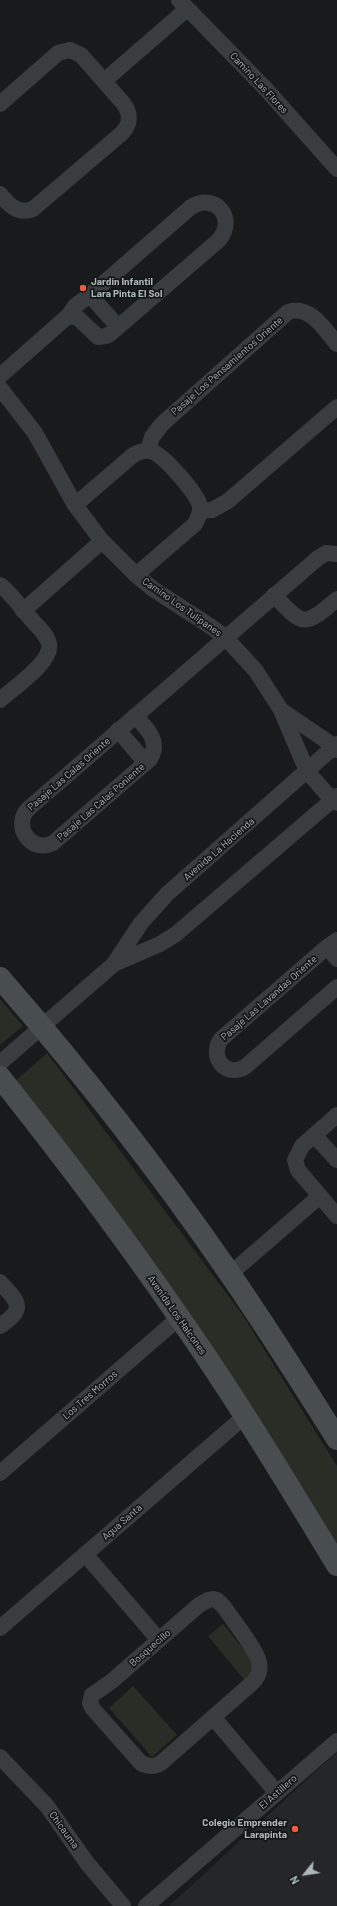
<!DOCTYPE html>
<html>
<head>
<meta charset="utf-8">
<style>
  body { margin:0 }
  #map { position:relative; width:337px; height:1906px; overflow:hidden; background:#191a1b; font-family:Barlow,sans-serif }
  canvas { display:block }
  .north { position:absolute; left:285px; top:1854px; width:40px; height:40px; -webkit-text-stroke:3px #141516; paint-order:stroke; rotate:240deg; font-size:11px; font-weight:700; line-height:16px; text-align:center; color:#acb7ba }
  .north::after { content:''; display:block; margin:auto; width:14px; height:18px; background:#acb7ba; clip-path:polygon(50% 0,100% 100%,50% 72%,0 100%) }
</style>
</head>
<body>
<div id="map">
<canvas width="337" height="1906"></canvas>
<div class="north">N</div>
</div>
<script>
const ctx = document.querySelector('canvas').getContext('2d');
ctx.lineJoin = 'round';
function paint(path, color) {
  ctx.fillStyle = color;
  ctx.fill(path, 'evenodd');
}
function strokePath(path, color, width, dash) {
  ctx.strokeStyle = color;
  ctx.lineWidth = width;
  ctx.lineCap = dash ? 'butt' : 'round';
  ctx.setLineDash(dash || []);
  ctx.stroke(path);
}
function write(font, color, halo, rows, align = 'center') {
  ctx.font = font + ' Barlow,sans-serif';
  ctx.lineWidth = 3.5;
  ctx.setLineDash([]);
  ctx.textBaseline = 'middle';
  ctx.strokeStyle = halo;
  ctx.fillStyle = color;
  for (const [text, x, y, turn = 0] of rows) {
    ctx.save();
    ctx.translate(x, y);
    ctx.rotate((+turn || 0) * Math.PI / 180);
    ctx.textAlign = isNaN(turn) ? turn : align;
    if (halo) ctx.strokeText(text, 0, 0);
    ctx.fillText(text, 0, 0);
    ctx.restore();
  }
}
const built = new Path2D(`
  M337 1752V1906H169Z`);
const green = new Path2D(`
  M0 999 23 1026 0 1045Z
  M47 1053 242 1314 337 1466V1547L13 1083Z
  M223 1624 252 1660 253 1673 245 1681 208 1636Z
  M133 1686 177 1735 152 1757 109 1708Z`);
const street = new Path2D(`
  M179 0 265 88 337 169
  M104 81 187 9
  M0 104 58 53 70 50 81 55 123 103C131 113 131 125 121 134L33 209C18 215 9 205 0 194
  M90 295 118 327
  M0 376 68 316 75 306 90 295 191 207C215 192 237 218 219 240L110 334 106 336 98 337 78 318 68 316
  M0 388 35 433 75 505 102 541 136 575 153 589 210 626 225 637 256 671 281 710 307 771 332 800 337 803
  M148 451 152 437 162 424 288 312C310 304 325 330 337 344
  M75 505 132 456C138 452 145 449 153 452 164 456 197 493 200 506 201 512 198 518 195 524L136 575
  M200 511 212 510 228 501 337 407
  M0 585C12 594 21 608 31 619 37 626 47 634 49 644 53 662 13 688 0 700
  M274 595C304 627 304 627 337 599
  M23 611 102 541
  M281 710 325 740 337 750
  M135 716C147 728 161 742 150 759L53 843C31 854 12 826 28 809L318 558 326 553 337 554
  M118 730 146 763
  M337 940 327 947 221 1039C209 1057 225 1078 245 1067L337 987
  M327 947 337 959
  M114 964 160 944 176 934 337 796
  M0 1063 114 964 141 923 167 894 337 744
  M337 1115 302 1146 295 1160 298 1170 337 1216
  M314 1135 337 1160
  M230 1274 320 1196
  M0 1282C18 1302 27 1308 0 1326
  M0 1473 180 1317
  M85 1554 159 1640
  M213 1599 217 1600 224 1607C232 1619 256 1649 259 1662 261 1671 258 1678 251 1684L161 1763C154 1767 149 1767 141 1763L93 1709 90 1703 92 1695 112 1681 199 1605 208 1600Z
  M0 1628 245 1416
  M213 1717 277 1793
  M0 1757 47 1806 87 1863 123 1906
  M146 1906 337 1741`);
const secondary = new Path2D(`
  M0 978C82 1072 159 1171 230 1274 267 1328 302 1383 337 1439
  M0 1077C62 1155 122 1234 179 1317 235 1397 286 1481 337 1565`);
const markers = [
  [83,288,4,"#ea5e41"],
  [295,1829,4,"#ea5e41"]
];
const streetNames = [
  ["Camino Las Flores",259,83,47],
  ["Pasaje Los Pensamientos Oriente",227,366,-41],
  ["Camino Los Tulipanes",182,607,35],
  ["Pasaje Las Calas Oriente",69,774,-41],
  ["Pasaje Las Calas Poniente",101,802,-41],
  ["Avenida La Hacienda",219,849,-41],
  ["Pasaje Las Lavandas Oriente",269,998,-41],
  ["Avenida Los Halcones",177,1315,55],
  ["Los Tres Morros",90,1395,-41],
  ["Agua Santa",122,1522,-41],
  ["Bosquecillo",150,1648,-41],
  ["El Astillero",278,1792,-41],
  ["Chicauma",64,1830,54]
];
const poiNames = [
  ["Jardin Infantil",91,282],
  ["Lara Pinta El Sol",91,294],
  ["Colegio Emprender",287,1823,"right"],
  ["Larapinta",287,1835,"right"]
];
paint(built, '#252628');
paint(green, '#282d25');
strokePath(street, '#3a3d3f', 16);
strokePath(secondary, '#484d4f', 22);
for (const [x, y, r, color] of markers) {
  const dot = new Path2D();
  dot.arc(x, y, r, 0, 2 * Math.PI);
  ctx.fillStyle = color;
  ctx.fill(dot);
  strokePath(dot, '#141516', 1.5);
}
write('10px', '#acb7ba', '#141516', streetNames);
write('bold 10px', '#acb7ba', '#141516', poiNames, 'left');
</script>
</body>
</html>
